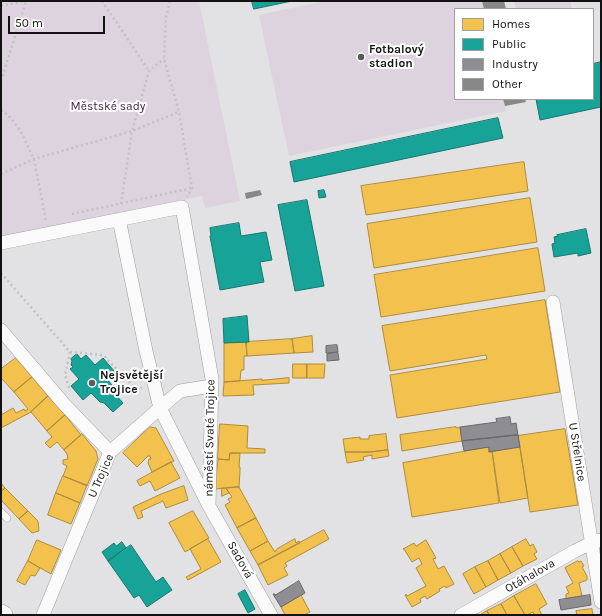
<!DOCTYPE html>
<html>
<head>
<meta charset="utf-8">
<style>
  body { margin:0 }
  #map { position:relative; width:602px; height:616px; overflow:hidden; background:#e2e1e3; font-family:Karla,sans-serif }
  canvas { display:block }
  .frame { position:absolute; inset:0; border:2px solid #131213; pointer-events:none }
  .legend { position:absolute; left:454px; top:8px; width:140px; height:92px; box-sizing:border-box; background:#fff; border:1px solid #a1a0a1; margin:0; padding:5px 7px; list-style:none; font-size:12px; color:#131213 }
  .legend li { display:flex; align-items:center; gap:8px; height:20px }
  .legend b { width:20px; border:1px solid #a1a0a1 }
  .scale { position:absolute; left:8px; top:16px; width:97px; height:18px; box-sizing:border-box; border:2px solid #131213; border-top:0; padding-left:5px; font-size:12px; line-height:14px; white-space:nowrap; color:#131213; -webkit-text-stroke:3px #fff; paint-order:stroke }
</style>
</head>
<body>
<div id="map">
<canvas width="602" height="616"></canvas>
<div class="frame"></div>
<ul class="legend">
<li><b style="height:11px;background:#f2c14e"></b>Homes</li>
<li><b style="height:11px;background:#17a398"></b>Public</li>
<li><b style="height:11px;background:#8d8d92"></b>Industry</li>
<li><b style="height:11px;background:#898889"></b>Other</li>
</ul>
<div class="scale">50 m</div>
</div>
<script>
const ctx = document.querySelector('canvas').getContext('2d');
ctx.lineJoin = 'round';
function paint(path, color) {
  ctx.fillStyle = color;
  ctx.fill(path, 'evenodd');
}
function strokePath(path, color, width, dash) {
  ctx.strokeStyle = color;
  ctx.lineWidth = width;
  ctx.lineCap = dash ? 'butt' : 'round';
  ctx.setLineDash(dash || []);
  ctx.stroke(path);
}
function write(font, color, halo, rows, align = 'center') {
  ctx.font = font + ' Karla,sans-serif';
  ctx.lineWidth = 4;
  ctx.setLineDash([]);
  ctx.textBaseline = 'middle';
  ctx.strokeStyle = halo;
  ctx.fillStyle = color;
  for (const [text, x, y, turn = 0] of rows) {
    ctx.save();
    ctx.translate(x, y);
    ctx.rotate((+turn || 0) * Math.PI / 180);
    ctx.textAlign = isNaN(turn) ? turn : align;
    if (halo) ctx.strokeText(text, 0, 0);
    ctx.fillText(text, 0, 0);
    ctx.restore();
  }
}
const green = new Path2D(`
  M1 1H199L240 201 205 208 202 196 1 237Z
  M325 1H482L484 9H455V99H503L506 111 289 156 259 15Z
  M514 1H570L572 9H516Z`);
const homes = new Path2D(`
  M524 162 528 191 366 215 361 186Z
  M530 198 537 242 374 268 367 224Z
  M538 248 545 291 381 317 374 275Z
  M545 300 560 392 397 418 390 375 487 359 486 355 390 371 382 326Z
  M312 336 313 352 294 353 292 339Z
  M292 339 294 353 247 356 246 342Z
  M246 342 247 356H244V370H241L240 381 224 382V343Z
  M16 358 32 377 14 392 1 378V369Z
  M293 364H307V378H293Z
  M307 364H325L324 378H307Z
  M32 377 48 396 31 412 1 428V415L13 408 16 413 24 409 25 411 28 409 14 392Z
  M289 378V383L253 385 254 395 223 396 224 382 262 379V380Z
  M48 396 65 415 47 431 31 412Z
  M65 415 81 435 64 450 57 442 50 448 45 443 52 437 47 431Z
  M220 424 248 426 247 448 265 449V453H230L229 460 218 459Z
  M150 427 156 428 174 461 152 472 148 463 149 459H151L150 456H148L137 467 123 453Z
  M456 427V428L460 427 462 441 402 451 400 435Z
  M565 429 578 505 530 512 518 436Z
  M82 434 96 451 98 459 87 486 63 476 67 466 63 464V460L68 459 67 454 64 450Z
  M386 434 388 450 370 452H345L343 439 360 437V439H369V436Z
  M489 447V452L492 451 499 503 412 517 403 463Z
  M520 447 528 498 500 503 492 451Z
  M388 450 389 456 372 459V455L363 457 364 460 347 463 345 452H370Z
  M230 453H240L239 467H240V471L239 487 215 489 218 459 229 460Z
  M171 462 180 478 155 491 150 481 140 486 137 481Z
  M63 476 87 485 80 503 56 493Z
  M1 483 5 488 1 492Z
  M184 486 188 500 166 508 163 501 141 511 143 517 138 519 133 507 161 494Z
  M239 487 256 518 237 528 225 505 230 502 228 499 232 497 226 488Z
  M5 488 28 511 19 519 1 500V492Z
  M222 488H226L229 493 222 496Z
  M56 493 80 503 71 524 48 515Z
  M28 511 38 521 39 531 32 533 19 519Z
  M193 511 209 538 185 552 169 523Z
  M256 518 268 541 250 551 237 528Z
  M324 530 329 539 285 563 287 566 284 568 288 575 268 585 258 565Z
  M208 539 221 562 188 580 186 577 201 569 190 549Z
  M295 539 296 543 299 541 300 543 258 565 250 551 268 541 275 552 277 549Z
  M526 539 530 546 533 544 537 552 534 554 537 559 523 566 512 547Z
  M37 540 61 550 51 574 28 561Z
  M426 540 436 558 433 559 438 569 444 566 454 584 446 588 445 586 439 589 440 591 427 599 425 596 420 599 421 602 412 607 405 595 406 594 407 596 426 586 416 568 422 564 419 558 412 562 404 549H403L414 543 416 546Z
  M512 547 523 566 511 573 500 554Z
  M500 554 511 573 498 580 488 561Z
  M28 561 40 568 35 576 31 575 25 585 17 581Z
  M488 561 498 580 486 587 475 567Z
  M578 561 579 562 581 561 584 566 582 567 587 576V580L579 583 582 596 566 599V594L569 593 566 587 573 583 565 568Z
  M475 567 486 587 474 594 463 574Z
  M536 584 547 604 539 609 542 615H534L533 612 527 615H525L514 596Z
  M301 595 310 612 304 615H285L281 607Z
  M514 596 525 615H507L501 604Z
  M501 604 507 615H489L487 611Z
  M592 609 593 615H577L576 611Z
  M487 611 489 615H480Z`);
const public = new Path2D(`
  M252 1H292L254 9Z
  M601 62V107L540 120 536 99H593V64Z
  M498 118 503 138 294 182 290 162Z
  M324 190 326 197 319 198 318 191Z
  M307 200 324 286 295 291 278 205Z
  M239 223 241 236 266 232 272 260 260 262 264 282 220 290 210 236H211L210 228Z
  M586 229 591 253 578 256V253L554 257 552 244 555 243 554 237 558 236 557 235Z
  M247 316 249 342 224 343 223 319Z
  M77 354 81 359 86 355 95 365 103 358 115 372 107 379 115 389V394L123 403 113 412 104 403 100 402 91 393 83 400 71 386 79 379 70 369 73 367 71 365 72 361 71 359Z
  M122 542 126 548 108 561 102 552 114 543 116 546Z
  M131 545 156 582 163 577 172 590 147 607 139 595 134 598 108 561Z
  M245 590 255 609 248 613 238 594Z`);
const industry = new Path2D(`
  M337 345 338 352 326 353V346Z
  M338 353 339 360 327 361V354Z
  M510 417 511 424 516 423 518 435 462 441 460 427 497 422 496 419Z
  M518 435 520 447 489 452V447L464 451 462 441Z
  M299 581 305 593 281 607 273 594H275V595Z
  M590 595 591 605 561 610 559 600Z`);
const building = new Path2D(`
  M482 1H504L506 9H484Z
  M503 99H525L526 102 505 106Z
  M260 190 262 195 246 199 245 193Z`);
const path = new Path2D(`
  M102 1 149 71
  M170 1 166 17 164 59 179 112 192 188 187 197
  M1 6 24 1
  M1 81 26 1
  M1 110 8 115 20 130 34 159 46 221
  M1 174 34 159 132 131 179 112
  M121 204 132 131 149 71 164 59
  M72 214 192 188
  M1 273 70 352 103 355 136 389 142 388
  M70 352 65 375 70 391`);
const lane = new Path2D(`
  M1 512 7 518`);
const street = new Path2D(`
  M119 219 146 351 160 408 209 506 271 615
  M1 243 182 207 212 379 209 506
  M553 302 601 602
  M1 330 64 404 110 452
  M43 615 110 452 160 408 180 391 212 386
  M461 615 575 551 591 543 601 540`);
const secondary = new Path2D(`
  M1 614 3 615`);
const markers = [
  [361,57,4,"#5b5a5c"],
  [92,383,4,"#5b5a5c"]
];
const poiNames = [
  ["Fotbalový",369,50],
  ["stadion",369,64],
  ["Nejsvětější",100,376],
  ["Trojice",100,390]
];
const parkNames = [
  ["Městské sady",108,107]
];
const streetNames = [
  ["náměstí Svaté Trojice",210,438,-89],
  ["U Střelnice",577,452,81],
  ["U Trojice",101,476,-66],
  ["Sadová",240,560,61],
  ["Otáhalova",530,576,-30]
];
paint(green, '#dcd3de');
paint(homes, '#f2c14e');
strokePath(homes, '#af8c3c', 1);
paint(public, '#17a398');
strokePath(public, '#167870', 1);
paint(industry, '#8d8d92');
strokePath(industry, '#68686c', 1);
paint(building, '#898889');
strokePath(lane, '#9e9d9f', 8);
strokePath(street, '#9e9d9f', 14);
strokePath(secondary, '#9e9d9f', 20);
strokePath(path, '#c3c1c3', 2.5, [2, 3]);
strokePath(lane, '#fbfafb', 7);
strokePath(street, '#fbfafb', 13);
strokePath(secondary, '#fbfafb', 19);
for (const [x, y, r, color] of markers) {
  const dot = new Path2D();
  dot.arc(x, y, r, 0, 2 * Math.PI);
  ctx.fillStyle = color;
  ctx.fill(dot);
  strokePath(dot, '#fff', 1.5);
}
write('bold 12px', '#131213', '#fff', poiNames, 'left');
write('12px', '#3d1d41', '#fff', parkNames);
write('12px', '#131213', '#fff', streetNames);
</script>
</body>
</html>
